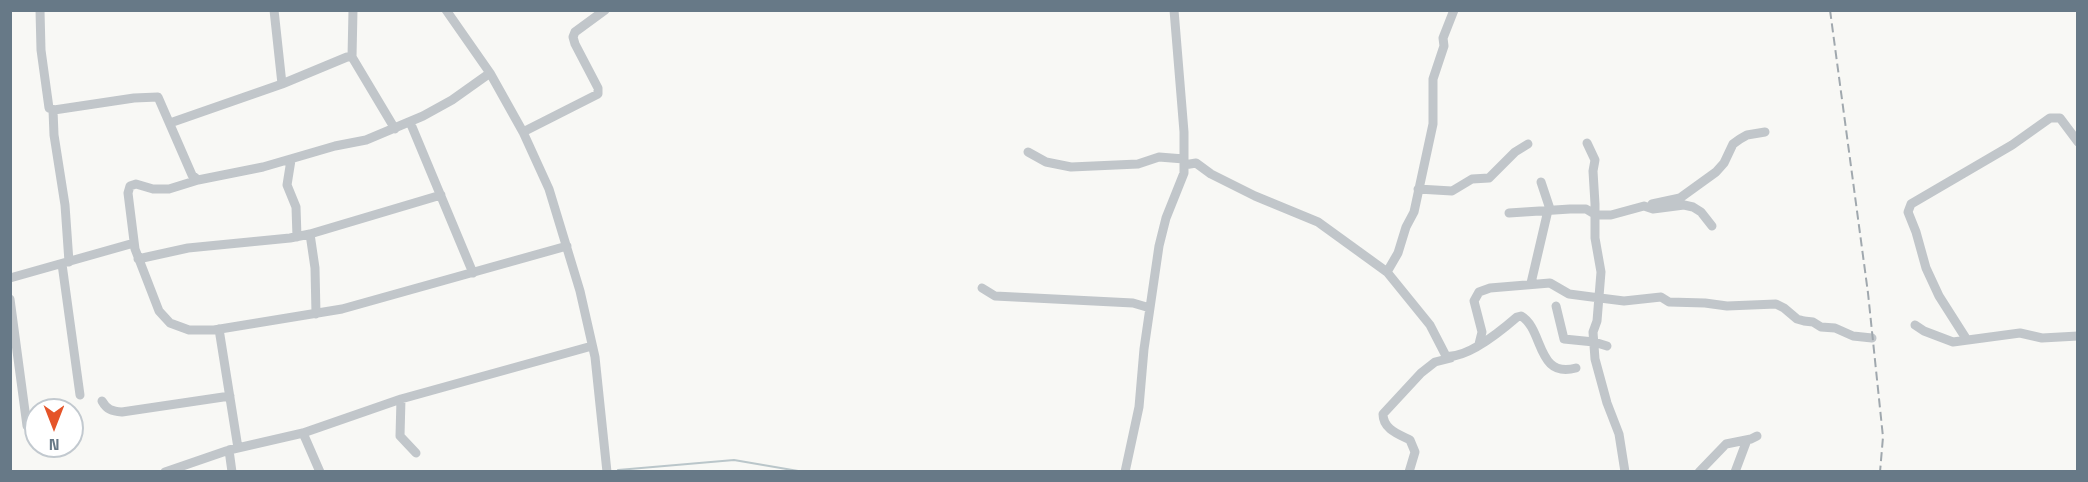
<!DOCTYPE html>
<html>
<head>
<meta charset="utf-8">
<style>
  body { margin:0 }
  #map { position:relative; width:2088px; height:482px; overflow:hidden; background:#f8f8f5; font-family:"Space Grotesk",sans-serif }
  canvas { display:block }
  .frame { position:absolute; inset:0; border:12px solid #677987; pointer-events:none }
  .north { position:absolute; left:24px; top:398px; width:60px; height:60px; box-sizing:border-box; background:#fff; border:2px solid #c2c9cf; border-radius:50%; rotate:180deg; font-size:16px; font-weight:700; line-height:24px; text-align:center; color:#677987 }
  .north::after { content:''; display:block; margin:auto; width:21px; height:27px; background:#e55429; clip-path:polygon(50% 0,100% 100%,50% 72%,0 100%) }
</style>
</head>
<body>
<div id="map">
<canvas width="2088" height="482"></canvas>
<div class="frame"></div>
<div class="north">N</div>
</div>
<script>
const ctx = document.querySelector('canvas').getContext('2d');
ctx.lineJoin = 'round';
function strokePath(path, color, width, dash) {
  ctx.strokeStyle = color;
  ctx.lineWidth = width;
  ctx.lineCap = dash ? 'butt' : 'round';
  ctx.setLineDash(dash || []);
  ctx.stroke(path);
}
const stream = new Path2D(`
  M618 470 734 460 804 472`);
const minor = new Path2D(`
  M40 10 41 50 49 108 54 110 134 98 158 97 192 175 198 180
  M274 10 282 84
  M446 10 490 73 523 132 549 189 580 291 595 357 607 472
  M352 57 353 10
  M490 73 452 100 423 116 366 140 335 146 263 167 198 180 169 189H153L136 184 130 186 128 193 135 249 159 311 170 323 189 330H214L342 309 567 246
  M53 110 54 135 65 205 69 262
  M410 122 473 273
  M170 123 282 84 347 57H352L395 129
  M523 132 598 94V88L575 44 573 37 575 32 605 10
  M1587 143 1595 160 1593 171 1595 204V238L1601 272 1597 321 1593 332 1595 359 1607 403 1619 434 1625 472
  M1028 152 1046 162 1071 167 1138 164 1159 157 1184 159
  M291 160 287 185 296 207 297 237
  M1184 165 1196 163 1211 174 1255 196 1318 222 1387 272 1430 325 1446 356C1467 359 1502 330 1517 317L1521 316C1544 329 1536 379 1576 368
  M1418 189 1452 191 1472 179 1489 178 1515 152 1528 144
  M1652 204 1680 198 1716 172 1724 163 1733 144 1740 139 1747 135 1765 132
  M1509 213 1570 209H1586L1596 215H1611L1644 206 1653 209 1684 205 1693 207 1701 212 1712 226
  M310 234 315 268 316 314
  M138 259 188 248 290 238 310 234 441 195
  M62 264 80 395
  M1387 272 1398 253 1406 227 1414 212 1433 124V79L1444 46 1443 38 1454 10
  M10 278 134 243
  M1531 283 1549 206 1541 182
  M982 288 995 296 1133 303 1150 308
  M10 299 27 426
  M1556 306 1564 339 1594 342 1607 346
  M1915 325 1924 331 1953 342 2020 333 2042 338 2078 336
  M219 329 238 448
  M1967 340 1939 296 1926 268 1916 232 1908 212 1911 204 2012 145 2050 118H2060L2078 142
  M1479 344 1482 332 1474 301 1479 292 1490 288 1550 283 1569 294 1592 297 1624 301 1661 297 1669 302 1705 303 1727 306 1776 304 1784 308 1797 319 1804 321 1813 322 1821 327 1835 328 1853 336 1872 338
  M401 399 400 436 416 453
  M102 401C107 410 112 411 122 412L230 396
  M303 433 320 472
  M229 450 232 472
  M165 472 229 450 303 433 401 399 592 346
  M1125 472 1139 407 1144 349 1159 246 1166 218 1184 173V132L1174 10
  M1409 472 1415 452 1410 440C1398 434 1383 429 1383 414L1421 373 1435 362 1451 358
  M1699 472 1726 444 1751 439 1757 436
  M1735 472 1747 440`);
const rail = new Path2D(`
  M1830 10 1868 293 1883 437 1880 472`);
strokePath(stream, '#bac6ca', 2);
strokePath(minor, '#c1c6ca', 9);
strokePath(rail, '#a0a8ae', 2, [9, 4.5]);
</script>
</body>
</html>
